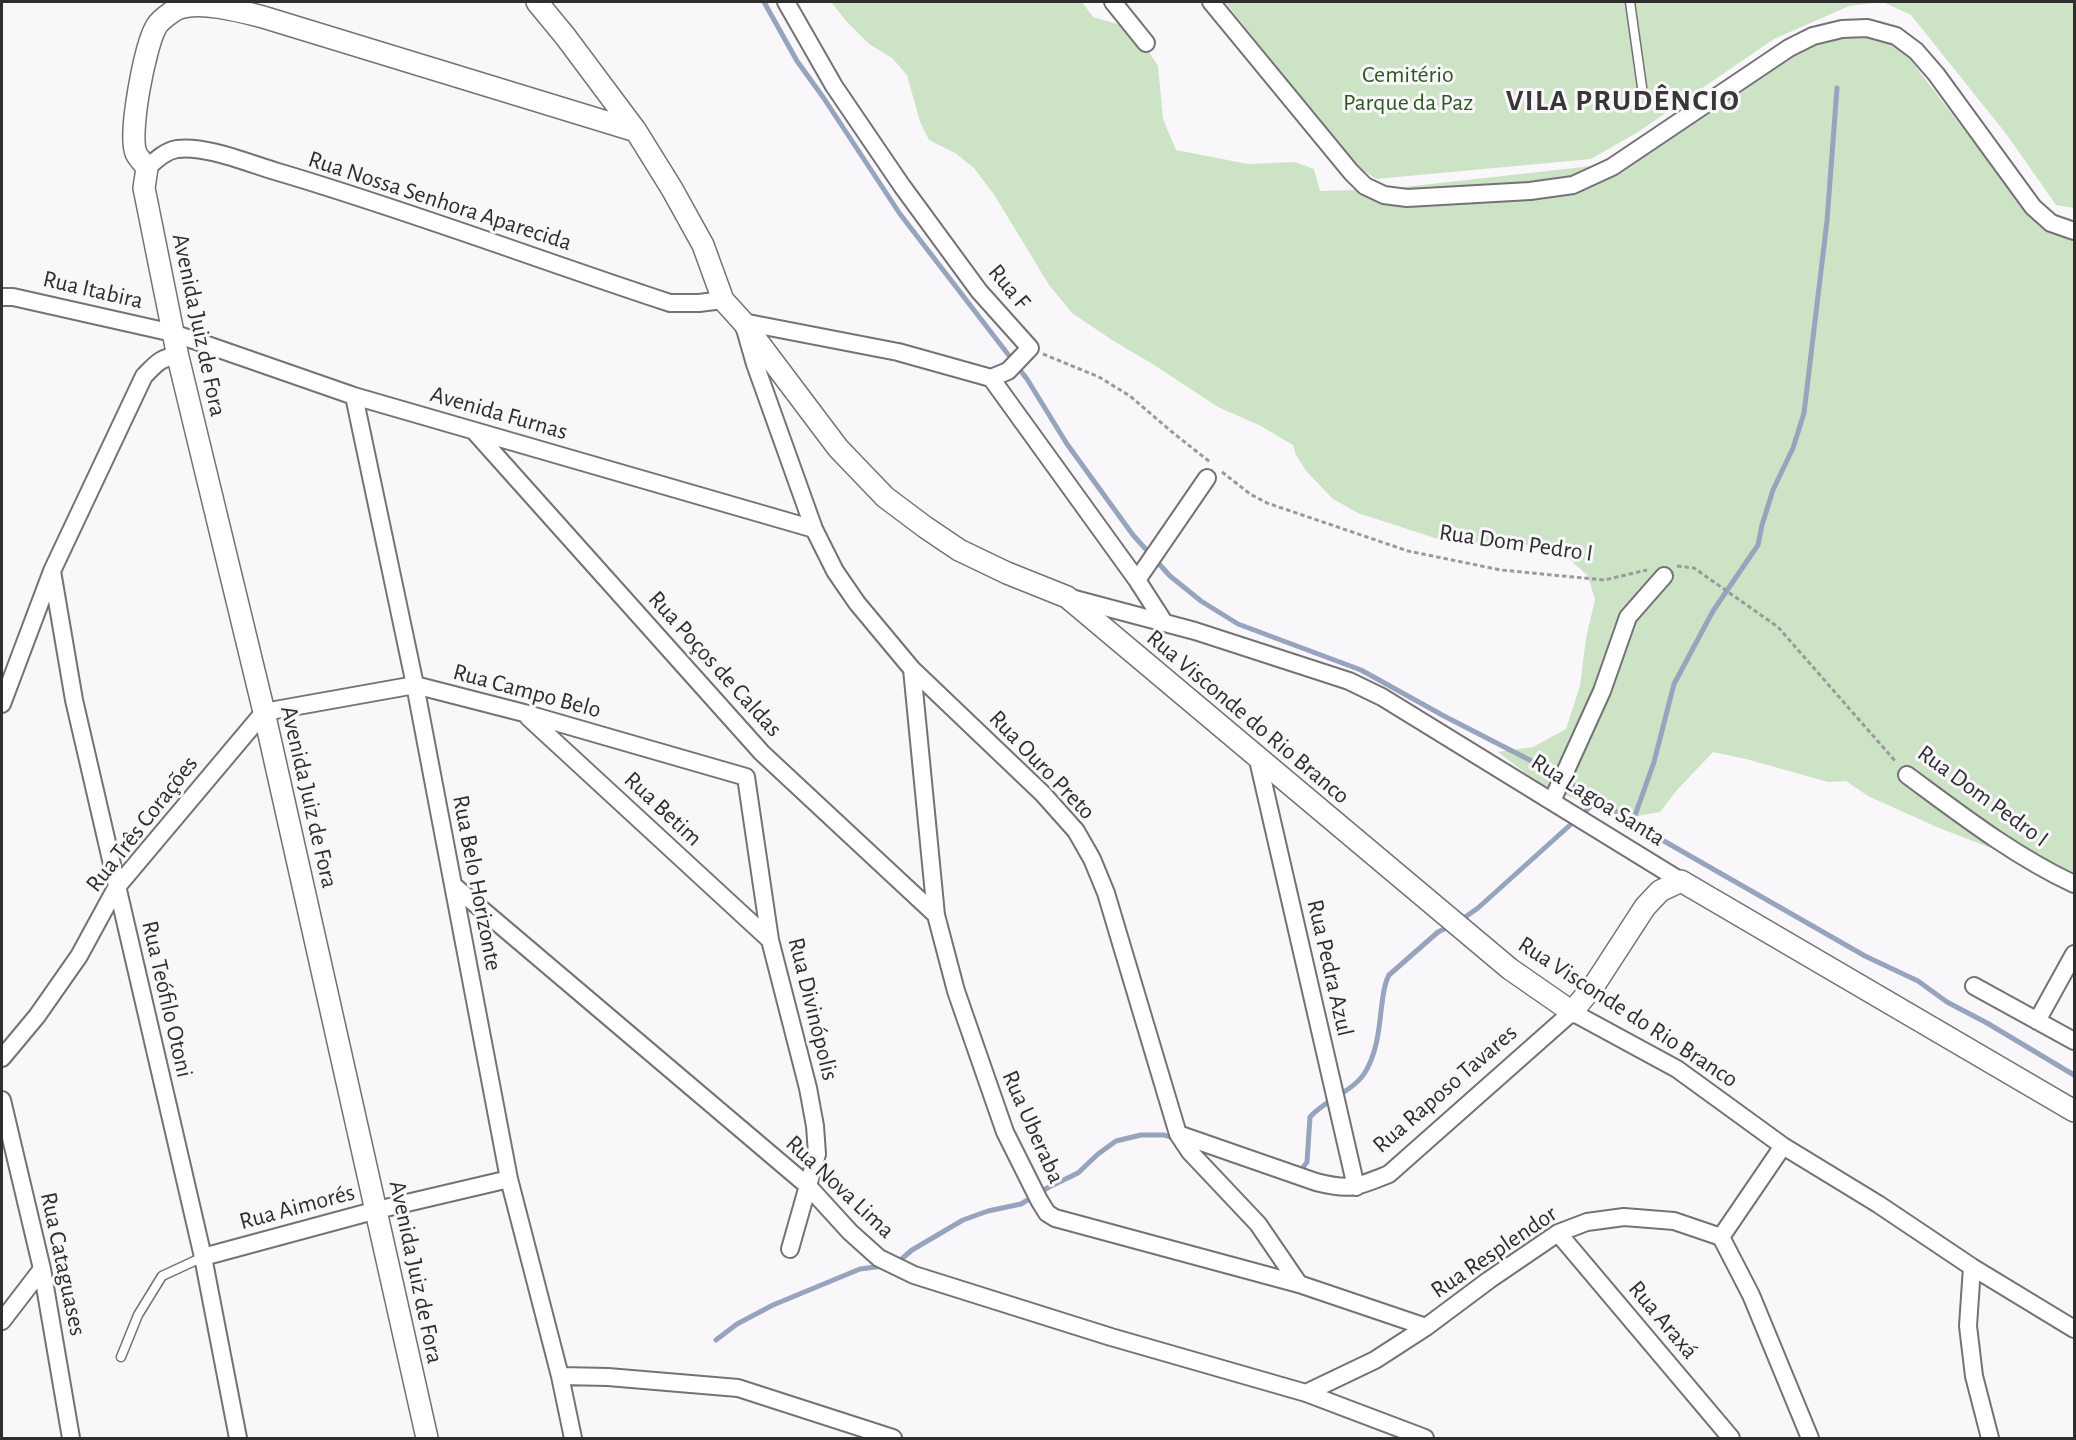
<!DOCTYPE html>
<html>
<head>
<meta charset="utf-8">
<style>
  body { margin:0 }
  #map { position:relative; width:2076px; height:1440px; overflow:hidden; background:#f9f7fa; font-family:"Alegreya Sans",sans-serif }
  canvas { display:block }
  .frame { position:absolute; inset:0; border:3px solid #2e2e2f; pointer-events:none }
</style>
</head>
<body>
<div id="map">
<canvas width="2076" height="1440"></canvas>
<div class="frame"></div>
</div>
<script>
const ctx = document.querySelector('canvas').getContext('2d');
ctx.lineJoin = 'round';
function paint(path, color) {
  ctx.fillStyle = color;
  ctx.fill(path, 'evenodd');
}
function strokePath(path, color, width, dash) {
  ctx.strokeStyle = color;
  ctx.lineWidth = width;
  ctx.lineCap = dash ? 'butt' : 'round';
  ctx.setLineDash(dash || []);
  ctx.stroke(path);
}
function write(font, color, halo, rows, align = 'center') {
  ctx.font = font + ' "Alegreya Sans",sans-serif';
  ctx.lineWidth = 6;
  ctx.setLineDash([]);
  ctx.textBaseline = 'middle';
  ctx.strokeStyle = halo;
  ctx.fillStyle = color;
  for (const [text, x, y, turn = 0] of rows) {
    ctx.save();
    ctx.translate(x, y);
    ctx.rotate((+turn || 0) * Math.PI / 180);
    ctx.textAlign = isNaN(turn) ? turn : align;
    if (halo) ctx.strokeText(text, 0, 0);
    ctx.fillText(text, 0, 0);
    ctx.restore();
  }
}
const green = new Path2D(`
  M831 2H1082L1093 17 1121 25 1140 38 1158 66 1163 119 1176 150 1248 164 1295 162 1314 169 1320 191 1386 189 1592 166 1663 134 1803 50 1847 34 1892 36 2001 178 2051 229 2074 238V880L1939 828 1868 796 1846 781 1828 782 1746 759 1713 752 1677 790 1660 812 1626 818 1588 804 1541 785 1498 752 1533 747 1566 729 1580 686 1586 638 1595 600 1588 576 1565 555 1528 545 1444 541 1358 513 1333 499 1307 472 1296 455 1293 445 1259 425 1218 407 1151 363 1112 340 1072 313 1049 285 995 196 974 168 955 153 929 140 920 122 907 75 892 58 869 44 847 22Z
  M1225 2H2074V208L2056 205 2007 135 1911 15 1883 2 1849 6 1774 39 1638 132 1591 159 1376 179 1353 163Z`);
const stream = new Path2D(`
  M764 2 797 61 823 97 900 214 1027 379 1067 444 1133 535 1170 576 1201 601 1238 624 1361 670 1444 716 1553 772 1657 837 1865 956 1918 981 1947 1002 1987 1023 2074 1075
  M1633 821 1654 762 1674 684 1713 611 1758 545 1762 525 1773 490 1793 448 1804 413 1827 221 1837 88
  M1461 920 1478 908 1599 799
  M1298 1174 1307 1162 1310 1117C1322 1102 1353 1091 1364 1074 1376 1056 1379 1031 1381 1011 1383 998 1383 986 1389 975L1438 932 1450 926
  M897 1263 912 1250 963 1220 988 1211 1021 1204 1049 1187 1078 1173 1098 1154 1116 1141 1141 1135H1164L1176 1139
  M716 1340 737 1324 773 1305 860 1269 883 1266`);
const path = new Path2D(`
  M1043 354 1099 377 1130 396 1172 432 1210 462
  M1222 472 1250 494 1267 503 1408 551 1501 570 1604 580 1647 570
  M1677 566 1694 568 1778 627 1896 762`);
const service = new Path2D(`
  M1630 2 1642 87
  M121 1357 138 1315 162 1276 203 1257`);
const minor = new Path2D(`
  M786 2 834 86 902 186 979 291 1030 348 1008 371 991 378 898 352 743 322 755 364 814 529 835 571 857 603 912 669 1043 794 1076 831 1092 859 1106 893 1178 1134 1190 1152 1258 1224 1299 1284
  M1113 2 1146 43
  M1211 2 1351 172 1365 186 1384 195 1407 198 1530 191 1573 185 1612 167 1789 48 1813 36 1842 29 1867 28 1896 36 1916 51 1936 74 2033 207 2051 223 2074 231
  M147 168C156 160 165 151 177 149 206 145 250 164 278 172 410 211 539 260 670 303H699L723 300
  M2 297H13L173 333 354 396 814 529
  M991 378 1137 580 1164 622
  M354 396 415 685 509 1179 560 1376 573 1438
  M474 431 762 753 936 915
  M52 571 74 700 203 1257 238 1438
  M1137 580 1207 478
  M1071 598 1195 631 1349 681 1382 697 1681 881
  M912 669 936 915 956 991 1005 1132 1039 1200 1047 1213 1055 1218 1299 1284 1426 1327
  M2 704 52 571 144 376C154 366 162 355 178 357
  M528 717 770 940
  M1258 760 1356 1187
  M1907 775C1960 814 2014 856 2074 884
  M746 777 770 940 808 1088 815 1126 817 1154 790 1249
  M1552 801 1602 691 1628 617 1664 576
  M453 885 808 1186 850 1232 879 1258 914 1275 1111 1337 1306 1393 1425 1438
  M1974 986 2074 1041
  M2037 1021 2074 954
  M2 1058 37 1016 79 956 116 888 264 712 415 685 524 713 746 777
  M2 1100 42 1269 71 1438
  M1178 1134 1316 1182C1351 1191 1357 1187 1389 1174L1572 1012 1677 1069 1783 1146 1878 1204 1972 1267 2074 1329
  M1558 1233 1731 1438
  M1721 1237 1783 1146
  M203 1257 377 1210 509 1179
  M1972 1267 1968 1326 1974 1376 1990 1438
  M2 1321 42 1269
  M560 1376 608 1377 738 1388 893 1438
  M1306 1393 1375 1360 1426 1327 1489 1280 1558 1233 1587 1222 1624 1217 1674 1221 1721 1237 1751 1295 1810 1438`);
const tertiary = new Path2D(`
  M537 2 565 36 636 131 672 189 703 245 723 300 743 322 838 448 885 497 925 527 959 550 1007 573 1067 597 1510 969 1572 1012 1595 984 1645 907 1660 891 1681 881 2074 1111
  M427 1438 264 712 178 357 144 188 147 168C144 163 138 158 136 153 128 134 145 46 156 27 159 21 171 12 177 9 199 0 240 11 263 17L636 131`);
const parkNames = [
  ["Cemitério",1408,75],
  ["Parque da Paz",1408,103]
];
const streetNames = [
  ["Rua Nossa Senhora Aparecida",440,201,18],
  ["Rua F",1009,287,50],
  ["Rua Itabira",93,290,13],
  ["Avenida Juiz de Fora",199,325,78],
  ["Avenida Furnas",499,413,16],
  ["Rua Dom Pedro I",1516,543,8],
  ["Rua Poços de Caldas",715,664,48],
  ["Rua Campo Belo",527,691,15],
  ["Rua Visconde do Rio Branco",1248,717,40],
  ["Rua Ouro Preto",1042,765,46],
  ["Rua Dom Pedro I",1983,796,36],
  ["Avenida Juiz de Fora",309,797,77],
  ["Rua Lagoa Santa",1598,800,32],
  ["Rua Betim",663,809,43],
  ["Rua Três Corações",142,824,-52],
  ["Rua Belo Horizonte",477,883,79],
  ["Rua Pedra Azul",1330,968,77],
  ["Rua Teófilo Otoni",167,999,77],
  ["Rua Divinópolis",813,1009,76],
  ["Rua Visconde do Rio Branco",1628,1012,33],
  ["Rua Raposo Tavares",1445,1089,-41],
  ["Rua Uberaba",1033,1127,66],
  ["Rua Nova Lima",840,1187,43],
  ["Rua Aimorés",297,1207,-15],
  ["Rua Resplendor",1494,1252,-34],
  ["Rua Cataguases",63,1264,78],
  ["Avenida Juiz de Fora",416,1272,78],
  ["Rua Araxá",1663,1320,50]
];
const districtNames = [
  ["VILA PRUDÊNCIO",1623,101]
];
paint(green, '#cce3c5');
strokePath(stream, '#96a4be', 5);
strokePath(service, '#747275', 11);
strokePath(minor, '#747275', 20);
strokePath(tertiary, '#747275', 24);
strokePath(path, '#9a999b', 3, [4.5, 3]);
strokePath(service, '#fff', 8);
strokePath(minor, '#fff', 16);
strokePath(tertiary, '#fff', 21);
write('24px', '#2d581f', '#f9f7fa', parkNames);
write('24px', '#2e2e2f', '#f9f7fa', streetNames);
ctx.letterSpacing = '1.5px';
write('bold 30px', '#373638', '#f9f7fa', districtNames);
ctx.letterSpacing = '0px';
</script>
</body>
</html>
